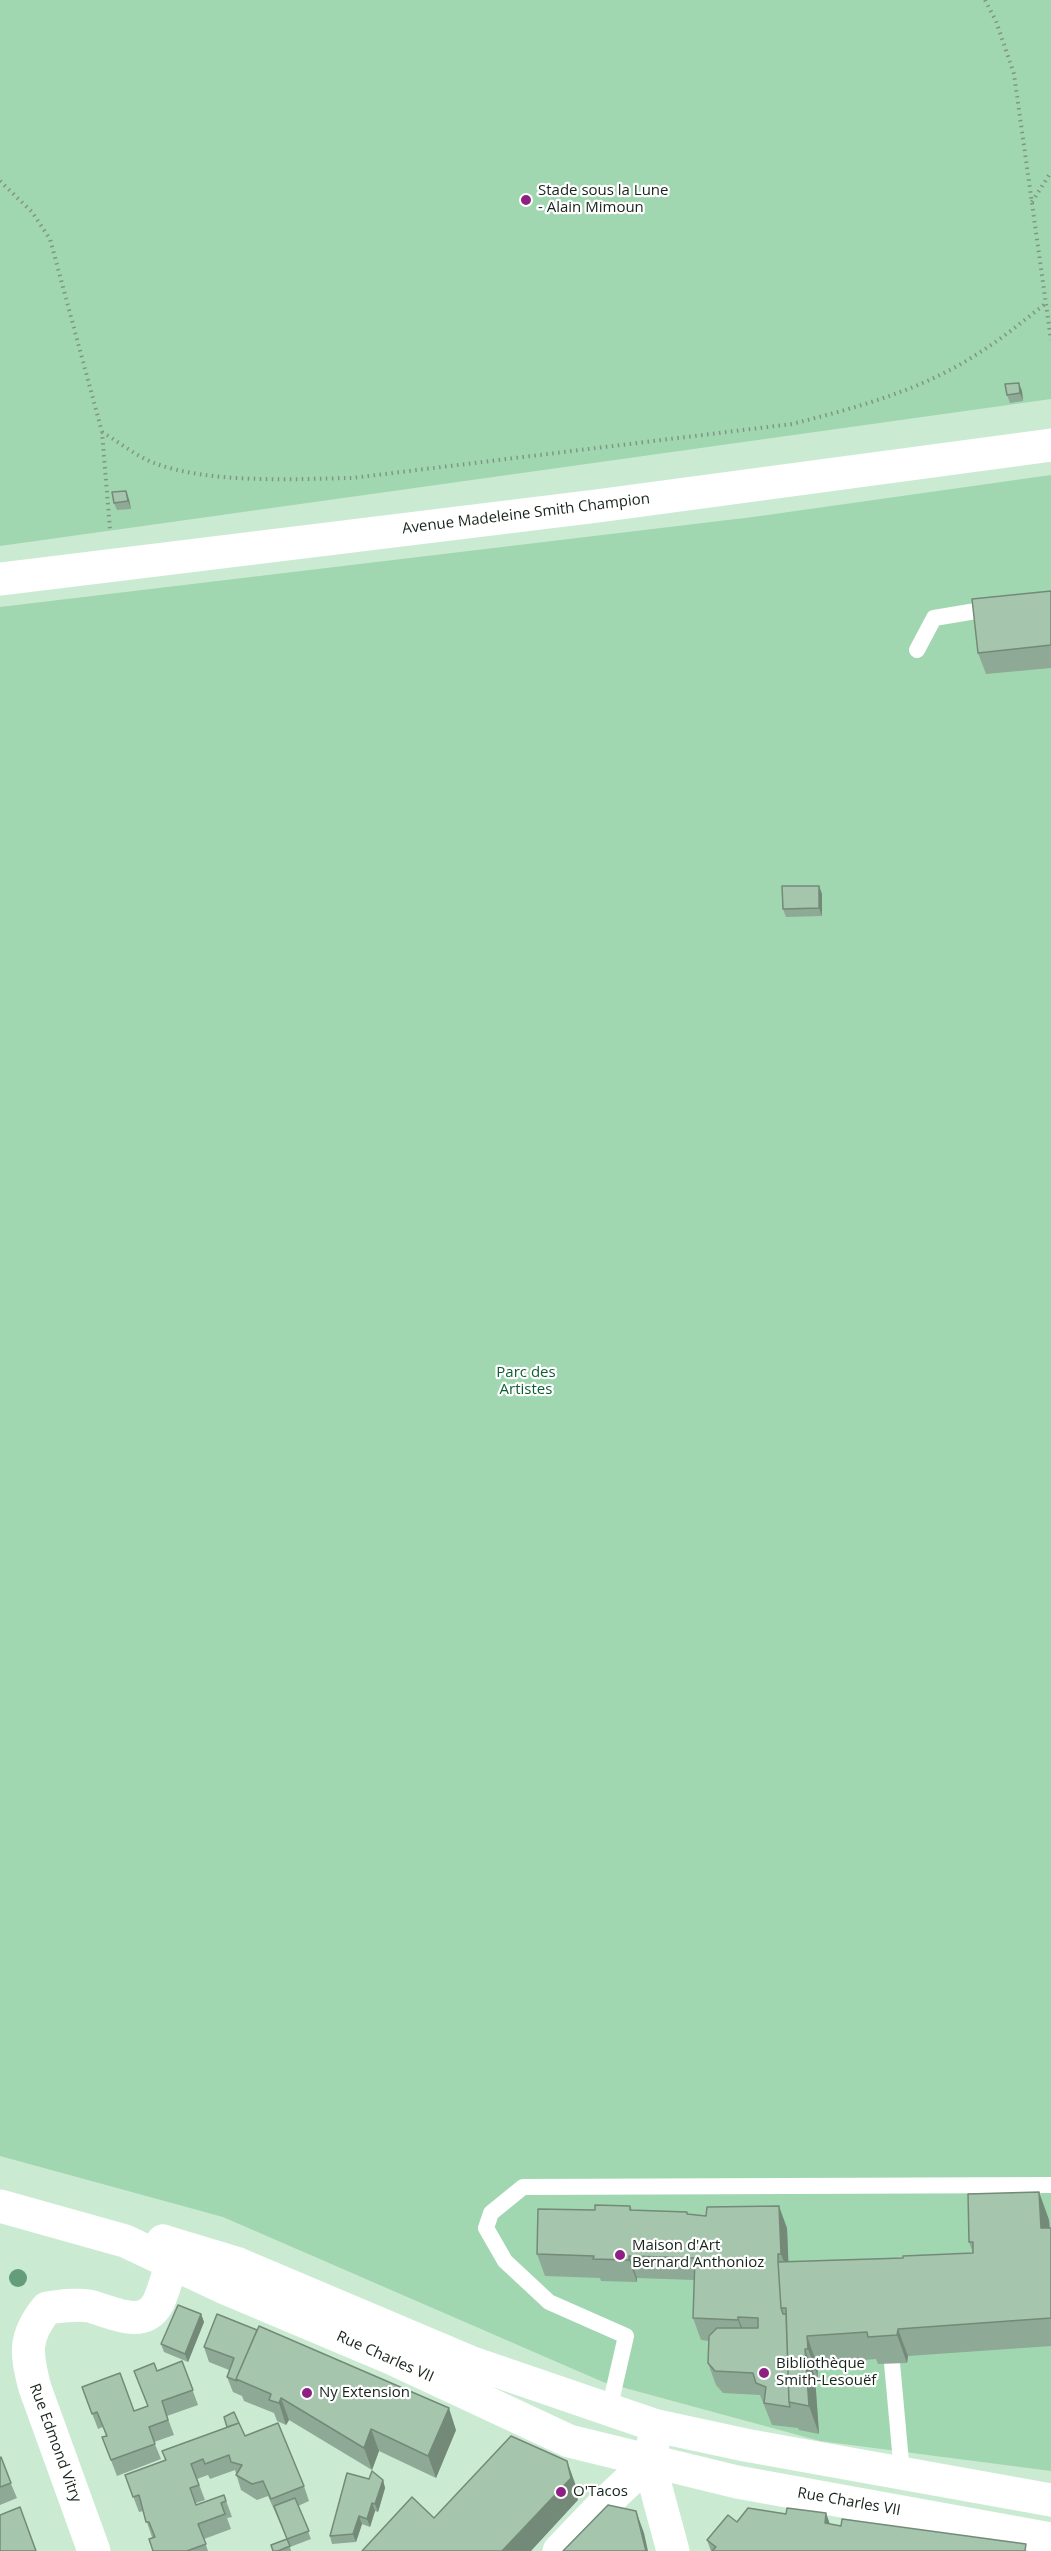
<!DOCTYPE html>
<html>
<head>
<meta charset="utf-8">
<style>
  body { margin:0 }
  canvas { display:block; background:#caead2 }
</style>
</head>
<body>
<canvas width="1051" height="2551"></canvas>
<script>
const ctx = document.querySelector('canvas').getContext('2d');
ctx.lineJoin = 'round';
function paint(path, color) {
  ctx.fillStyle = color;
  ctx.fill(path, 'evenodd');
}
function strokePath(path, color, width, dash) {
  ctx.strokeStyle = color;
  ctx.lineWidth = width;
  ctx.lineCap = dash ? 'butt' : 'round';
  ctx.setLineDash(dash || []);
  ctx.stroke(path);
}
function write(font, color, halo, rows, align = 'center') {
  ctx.font = font + ' "Open Sans",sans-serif';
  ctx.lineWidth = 4.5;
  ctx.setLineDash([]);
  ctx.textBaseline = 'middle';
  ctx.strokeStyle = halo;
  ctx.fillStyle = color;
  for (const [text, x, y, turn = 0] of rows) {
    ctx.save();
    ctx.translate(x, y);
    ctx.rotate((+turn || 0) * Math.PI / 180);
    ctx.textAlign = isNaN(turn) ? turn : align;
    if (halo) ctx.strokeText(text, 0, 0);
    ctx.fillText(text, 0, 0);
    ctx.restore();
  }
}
const green = new Path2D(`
  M0 0H1051V399L0 546Z
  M1051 475V2471L820 2441 603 2382 223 2217 0 2156V607L753 517Z`);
const path = new Path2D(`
  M985 0 996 21 1014 74 1051 340
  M0 181 32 212 50 239 102 432 110 529
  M1032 202 1051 172
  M102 432C119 442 136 456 154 463 210 484 293 479 352 478L792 424C855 408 919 391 974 356 999 341 1022 322 1045 304`);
const lane = new Path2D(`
  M917 650 934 618 994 608
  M892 2363 902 2473
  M609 2410 626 2336 549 2302 505 2261 486 2228 491 2213 523 2187 1051 2185`);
const street = new Path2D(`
  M0 579 597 506 1051 445
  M657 2426 649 2462 673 2551
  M94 2551 35 2388C26 2354 23 2337 47 2308 61 2306 75 2304 89 2306 110 2311 143 2331 158 2303 164 2291 167 2276 172 2263L163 2241
  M559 2551 604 2504 649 2462`);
const secondary = new Path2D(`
  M0 2206 125 2241 225 2288 391 2358 569 2441 737 2482 1051 2539
  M163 2241 236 2263 470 2362 657 2426 745 2445 1051 2500`);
const trees = [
  [18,2278]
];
const wall = new Path2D(`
  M1022 391 1023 401 1010 403 1007 395Z
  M129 499 131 509 117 510 114 503Z
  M1051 591V668L986 674 978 653Z
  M819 886 822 894V916L786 917 783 909Z
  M1039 2192 1049 2220 1050 2228H1051V2346L908 2356 907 2363 878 2364 876 2359 817 2364 818 2377H815L819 2434 799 2430 798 2428 772 2425 760 2395 723 2393 716 2385 708 2363 709 2341 701 2340 693 2318 694 2280 637 2278V2282L601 2281 600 2278 545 2276 537 2254 595 2210 630 2206 632 2210 688 2214 787 2228 788 2262 903 2258 973 2253 969 2242Z
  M201 2314 204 2322 188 2362 164 2352 161 2344Z
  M204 2347 456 2430 436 2478 379 2451 372 2470 289 2420 286 2425 277 2421 274 2413 244 2401 242 2396 233 2392 227 2377 229 2370 209 2362Z
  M182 2361 198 2405 167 2416 174 2435 154 2442 161 2459 117 2476 102 2437 106 2436 103 2427 98 2429 82 2387 134 2411 148 2406 157 2371Z
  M245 2436 304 2486 309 2501 298 2506 311 2539 290 2547 291 2551H273L287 2539 268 2496 257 2500 241 2490 235 2470 210 2479 208 2475 197 2479 205 2500 196 2503V2505L224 2495 232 2517 227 2518 231 2529 204 2539 208 2551H153L154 2537H152L143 2511 139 2512 125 2475 165 2460 162 2451Z
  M0 2458 17 2498 0 2505Z
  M369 2479 383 2480 385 2488 378 2512 375 2511 370 2527 362 2524 356 2542 332 2544 330 2536Z
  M737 2522 830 2524 1029 2551H711L707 2540Z`);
const shadedWall = new Path2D(`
  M1019 383 1022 391 1023 401 1020 393Z
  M126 491 129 499 131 509 128 501Z
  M819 886 822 894V916L819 908Z
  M1039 2192 1049 2220 1051 2255 1041 2228Z
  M779 2206 787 2228 789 2275 781 2254Z
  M629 2256 637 2278V2282L629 2260Z
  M201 2314 204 2322 188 2362 185 2354Z
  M738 2317 746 2338V2342L738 2320Z
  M898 2329 908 2356 907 2363 897 2335Z
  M807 2336 817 2364 818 2377 808 2349Z
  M805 2349 815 2377 819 2434 809 2406Z
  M281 2398 289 2420 286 2425 279 2403Z
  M449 2408 456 2430 436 2478 428 2456Z
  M371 2429 379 2451 372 2470 364 2448Z
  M567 2461 575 2483 578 2500 531 2551H502Z
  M383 2480 385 2488 378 2512 375 2504Z
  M372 2503 375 2511 370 2527 367 2519Z
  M636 2511 644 2533 648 2551H646Z
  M826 2513 836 2541 825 2523Z
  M359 2516 362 2524 356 2542 353 2534Z`);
const building = new Path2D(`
  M1019 383 1020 393 1007 395 1005 384Z
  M126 491 128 501 114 503 112 492Z
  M1051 591V645L978 653 972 599Z
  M782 886H819V908L783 909Z
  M1039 2192 1041 2228H1051V2318L898 2329 897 2335 868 2337 867 2332 807 2336 808 2349H805L809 2406 789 2402 786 2308H781L778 2262 903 2258V2256L973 2253V2242H969L968 2194Z
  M595 2205 630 2206V2210L687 2212V2214L706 2216 707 2207 779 2206 781 2254H778V2262L781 2308 783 2314H786L789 2402 790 2407 764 2403 766 2387 756 2383 753 2373 715 2371 708 2363 709 2336 717 2328H758V2318L738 2317V2320L693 2318 695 2258 629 2256V2260L593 2259 594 2256 537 2254 538 2209 595 2210Z
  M178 2305 201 2314 185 2354 161 2344Z
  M217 2314 257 2330 236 2379 237 2381 227 2377 234 2358 204 2347Z
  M259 2326 449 2408 428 2456 371 2429 364 2448 281 2398 279 2403 269 2400 271 2394 236 2379Z
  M182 2361 193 2390 162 2401 168 2420 149 2427 155 2444 111 2460 102 2437 107 2436 97 2412 92 2414 82 2387 120 2373 134 2411 148 2406 134 2371 154 2363 157 2371Z
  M234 2412 239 2423 227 2427 224 2417Z
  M239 2423 245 2436 278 2423 304 2486 271 2499 263 2481 252 2484 236 2475 242 2465 231 2462 229 2455 205 2464 203 2459 191 2464 199 2485 190 2488 196 2505 224 2495 226 2501 221 2503 225 2514 198 2524 206 2544 187 2551H153L149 2539 155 2537 149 2522H146L139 2495 133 2497 125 2475 166 2460 162 2451Z
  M511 2436 567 2461 571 2478 502 2551H362L412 2497 434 2518Z
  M1 2457 11 2483 0 2487V2458Z
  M372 2471 383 2480 375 2504 372 2503 367 2519 359 2516 353 2534 330 2536 347 2473 369 2479Z
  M295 2498 309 2531 287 2539 290 2546 278 2551H273L271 2545 287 2539 274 2506Z
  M608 2505 636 2511 646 2551H563Z
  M20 2507 36 2551H0V2515Z
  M748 2508 786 2514 787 2508 826 2513 825 2523 841 2526 842 2519 1026 2544 1025 2551H712L716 2547 707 2540 728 2515 737 2522Z`);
const markers = [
  [526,200,6,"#8f2083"],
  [620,2255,6,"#8f2083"],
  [764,2373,6,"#8f2083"],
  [307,2393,6,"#8f2083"],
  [561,2492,6,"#8f2083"]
];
const poiNames = [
  ["Stade sous la Lune",538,191],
  ["- Alain Mimoun",538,208],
  ["Maison d'Art",632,2246],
  ["Bernard Anthonioz",632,2263],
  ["Bibliothèque",776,2364],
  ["Smith-Lesouëf",776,2381],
  ["Ny Extension",319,2393],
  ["O'Tacos",573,2492]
];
const streetNames = [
  ["Avenue Madeleine Smith Champion",526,514,-7],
  ["Rue Charles VII",385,2357,24],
  ["Rue Edmond Vitry",55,2443,70],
  ["Rue Charles VII",849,2502,10]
];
const parkNames = [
  ["Parc des",526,1373],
  ["Artistes",526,1390]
];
paint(green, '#a1d7b0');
strokePath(path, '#7f9685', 4, [1.5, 4.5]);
strokePath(lane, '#fff', 16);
strokePath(street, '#fff', 33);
strokePath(secondary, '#fff', 33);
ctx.fillStyle = '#639d7a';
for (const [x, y] of trees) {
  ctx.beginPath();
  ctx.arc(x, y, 9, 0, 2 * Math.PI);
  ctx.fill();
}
paint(wall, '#8ea995');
paint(shadedWall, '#748a79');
paint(building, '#a5c5ad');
strokePath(building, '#748a79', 1.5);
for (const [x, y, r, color] of markers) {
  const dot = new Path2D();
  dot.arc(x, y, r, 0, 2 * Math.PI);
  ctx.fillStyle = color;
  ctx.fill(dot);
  strokePath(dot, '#fff', 2);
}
write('15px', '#18241b', '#fff', poiNames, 'left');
write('15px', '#18241b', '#fff', streetNames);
write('15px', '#0f5e32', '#fff', parkNames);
</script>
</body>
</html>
